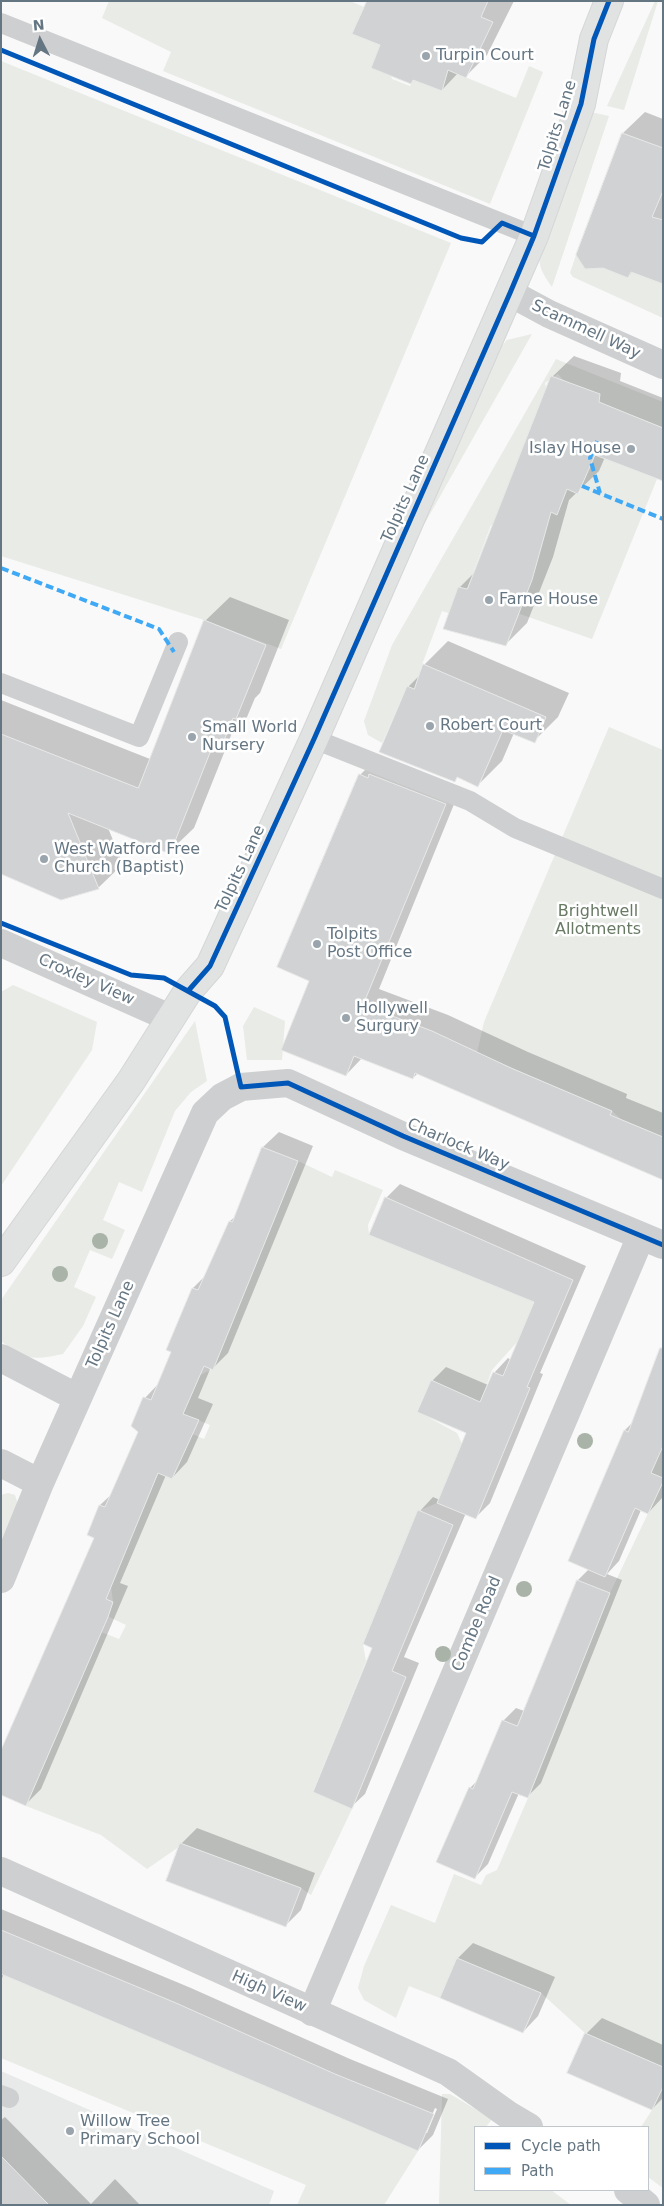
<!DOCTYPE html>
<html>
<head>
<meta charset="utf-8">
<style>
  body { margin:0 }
  #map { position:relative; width:664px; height:2206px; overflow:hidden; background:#f9f9f9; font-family:"DejaVu Sans",sans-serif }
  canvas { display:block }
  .frame { position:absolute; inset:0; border:2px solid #657683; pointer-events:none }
  .legend { position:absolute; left:474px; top:2126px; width:175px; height:65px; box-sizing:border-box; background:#fff; border:1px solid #c1c8cd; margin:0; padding:6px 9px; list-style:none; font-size:15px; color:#657683 }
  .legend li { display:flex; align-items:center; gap:10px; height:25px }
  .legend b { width:25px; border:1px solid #c1c8cd }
  .north { position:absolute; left:15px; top:15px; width:50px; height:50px; -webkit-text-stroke:4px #fff; paint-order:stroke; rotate:355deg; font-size:14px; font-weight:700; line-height:20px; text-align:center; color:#657683 }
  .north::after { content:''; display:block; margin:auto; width:18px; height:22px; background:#657683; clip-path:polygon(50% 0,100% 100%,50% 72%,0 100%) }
</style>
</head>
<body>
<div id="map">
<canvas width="664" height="2206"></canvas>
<div class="frame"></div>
<ul class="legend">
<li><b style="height:6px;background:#0057b8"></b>Cycle path</li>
<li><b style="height:6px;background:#3fa9f5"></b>Path</li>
</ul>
<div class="north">N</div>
</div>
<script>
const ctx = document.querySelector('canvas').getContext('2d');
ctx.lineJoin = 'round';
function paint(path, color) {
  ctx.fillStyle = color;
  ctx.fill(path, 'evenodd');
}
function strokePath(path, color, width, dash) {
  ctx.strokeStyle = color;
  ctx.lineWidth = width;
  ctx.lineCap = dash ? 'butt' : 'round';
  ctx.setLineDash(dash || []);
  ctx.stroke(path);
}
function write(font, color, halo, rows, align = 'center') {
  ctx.font = font + ' "DejaVu Sans",sans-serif';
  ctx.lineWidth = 5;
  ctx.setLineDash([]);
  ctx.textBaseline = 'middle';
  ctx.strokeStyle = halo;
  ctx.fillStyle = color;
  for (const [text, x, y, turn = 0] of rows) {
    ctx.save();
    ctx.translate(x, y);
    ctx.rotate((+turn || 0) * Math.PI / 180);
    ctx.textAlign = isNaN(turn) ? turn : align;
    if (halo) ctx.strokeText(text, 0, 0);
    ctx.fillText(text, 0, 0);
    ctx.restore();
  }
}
const built = new Path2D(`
  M1 2071 274 2191 269 2205H1Z`);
const green = new Path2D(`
  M109 1H350L364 7 352 34 380 45 392 79 410 86 413 80 442 91 448 70 516 98 529 66 543 72 490 204 163 71 171 52 102 18Z
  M655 1H658L624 110 607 106Z
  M1 61 451 243 281 649 204 620 1 556Z
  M586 111 609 116 552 287C540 270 538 265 540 245Z
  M576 255 628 278 631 272 663 284V318L573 277 570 273Z
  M532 334 417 537 495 354 507 340Z
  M556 359 663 402 662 427C634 416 576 398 558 374L545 383 567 489 579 494 585 477 586 437 597 455 657 479 592 639 517 613 542 544 491 525 467 589 449 613 442 611 420 670 527 710 461 709 407 686 382 743 368 735 364 721 392 645Z
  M609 727 663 750V1137L621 1119 612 1111 477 1053 484 1022Z
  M13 985 97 1022 92 1050 1 1186V992Z
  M254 1007 285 1021 282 1060H247L243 1026Z
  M195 1021 207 1081 191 1092 175 1111 142 1192 119 1182 103 1220 125 1230 112 1259 90 1250 74 1287 96 1297 83 1326 63 1354C33 1360 26 1361 1 1341V1300Z
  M298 1161 332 1177 335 1170 383 1190 368 1225 369 1235 512 1293 537 1294 518 1341 492 1370 480 1402 431 1380 417 1411 457 1433 462 1444 437 1503 418 1511 363 1644 366 1661 313 1791 352 1809 311 1895 301 1888 183 1844 147 1869 101 1835 26 1806 101 1632 119 1639 126 1625 107 1616 113 1602 111 1586 158 1473 172 1479 190 1433 204 1439 210 1425 183 1414 200 1375 213 1369Z
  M663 1403V1478L651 1473Z
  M663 1482V2067L585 2033 541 1993 457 1958 440 1998 409 1986 396 2018 364 2000 358 1988 364 1966 391 1905 435 1923 454 1874 481 1885 486 1875 497 1870 540 1770 610 1593Z
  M8 1493 15 1495 21 1513 1 1561V1495Z
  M1 1974 418 2151 384 2205H297L306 2185 1 2058Z
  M663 2087V2188L648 2177V2127H641L652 2110Z
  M442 2094H450L492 2119 486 2127H475V2190H551L571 2205H439Z`);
const shadow = new Path2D(`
  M367 1H514L487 55 466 76 458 73 442 90 414 79 411 83 382 44Z
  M645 112 663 119V283L633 271 628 277 578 255 623 133Z
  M574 356 621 373 620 381 663 398V472L605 457 599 471 569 500 553 557 527 623 505 645 459 588 475 572 552 377Z
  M230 597 289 620 260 693 255 698 247 717 232 733 194 828 169 852 108 828 123 864 98 888 1 874V700L150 759 205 621Z
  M448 641 569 693 558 717 534 741 514 733 502 761 478 785 458 777 454 781 408 687 421 674 424 665Z
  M376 759 461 787 379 989 448 1015 528 1052 627 1094 626 1098 663 1113V1178L418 1073 413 1078 362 1058 346 1075 311 980 360 775Z
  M279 1132 313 1146 228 1353 213 1368 211 1367 198 1398 213 1404 187 1462 172 1478 166 1475 120 1583 128 1586 41 1789 26 1804 96 1537 88 1534 100 1505 113 1493 139 1432 145 1398 160 1382 173 1351 193 1288 206 1275 230 1221 236 1216 263 1147Z
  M400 1184 586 1266 540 1373 543 1374 490 1503 476 1517 466 1513 404 1657 419 1663 365 1794 351 1807 373 1647 420 1511 433 1497 440 1500 468 1433 432 1381 446 1367 488 1385 494 1373 508 1358 511 1360 535 1301 386 1198Z
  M663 1346V1497L648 1513 641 1510 619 1561 607 1574 622 1580 541 1783 528 1796 519 1793 488 1864 475 1877 470 1788 478 1780 503 1721 516 1708 524 1711 578 1580 590 1568 570 1560 625 1430 633 1422Z
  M197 1828 315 1873 301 1910 286 1925 181 1844Z
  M1 1909 191 1988 350 2059 448 2099 433 2135 418 2150 4 1973 1 1981ZM435 2108 437 2109 427 2133H424Z
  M473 1943 555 1977 538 2016 523 2032 441 1997 458 1958Z
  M602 2018 663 2045V2098L652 2109 586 2034Z
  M5 2117 91 2204 115 2179 140 2205H1V2120Z`);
const building = new Path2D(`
  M367 1H488L481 17 493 22 466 78 448 70 442 91 413 80 411 84 371 68 380 45 352 34Z
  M622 133 663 148V191L652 217 663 220V284L631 272 628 278 603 268 585 269 576 255Z
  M551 376 600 394 599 402 663 428V481L595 455 578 494 567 489 557 515 551 512 532 580 506 646 443 629 458 587 467 589Z
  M204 620 266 645 236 719 233 718 223 743 215 740 170 854 68 813 99 889 61 900 1 874V734L138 788Z
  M423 664 546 717 535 743 503 730 478 787 457 777 455 782 379 752 407 686 414 689Z
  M359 774 368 778 369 774 446 804 363 1005 432 1031 511 1068 612 1111 610 1115 663 1137V1180L415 1073 413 1079 354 1056 346 1076 281 1050 309 981 277 967Z
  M262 1147 298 1161 213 1370 204 1366 183 1414 199 1420 172 1479 158 1473 106 1599 113 1602 108 1617 26 1806 1 1795V1750L94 1538 87 1535 99 1505 105 1507 138 1432 131 1426 143 1397 151 1400 171 1352 166 1350 192 1288 198 1290 229 1221 232 1222Z
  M385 1197 573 1280 527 1387 530 1388 476 1519 437 1503 466 1433 417 1412 431 1380 480 1402 493 1372 503 1376 534 1302 369 1235Z
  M660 1348H663V1446L651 1473 663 1478V1482L648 1514 635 1508 605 1577 568 1561 624 1430 628 1432Z
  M418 1510 453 1525 392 1671 406 1677 352 1809 313 1792 372 1648 363 1644Z
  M577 1580 610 1593 528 1798 512 1792 475 1879 436 1862 469 1787 473 1789 502 1720 517 1726Z
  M180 1843 301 1888 286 1927 166 1881Z
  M1 1930 176 2003 335 2074 434 2114 418 2151 1 1974Z
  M457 1958 541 1993 523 2033 440 1998Z
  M585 2033 663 2067V2087L652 2110 567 2073Z
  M1 2156 49 2205H1Z`);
const service = new Path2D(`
  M1 23 534 236
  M1 683 139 737 178 642
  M314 739 470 801 515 828 663 889
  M1 2095 9 2098`);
const minor = new Path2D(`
  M510 293 549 314 663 365
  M1 943 170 1018
  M1 1358 78 1398
  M1 1463 40 1483
  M1 1579 40 1483 205 1113 222 1097 241 1087 288 1083 403 1136 663 1245
  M1 1871 448 2072 507 2114 529 2127
  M312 2012 641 1236
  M628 2190 646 2205`);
const primary = new Path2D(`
  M1 1262 131 1081 188 991 210 966 314 739 534 236 581 104 594 39 609 1`);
const quiet = new Path2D(`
  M597 441 590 458 600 493
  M582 486 663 519
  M1 568 159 629 174 652`);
const cycleway = new Path2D(`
  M1 50 461 238 482 242 502 223 534 236
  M1 923 131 975 164 978 215 1006 225 1017 241 1087 288 1083 403 1136 663 1245
  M188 991 210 966 227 929 314 739 510 293 534 236 581 104 594 39 609 1`);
const trees = [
  [100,1241],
  [60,1274],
  [585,1441],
  [524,1589],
  [443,1654]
];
const markers = [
  [426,56,5,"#99a4ac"],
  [631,449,5,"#99a4ac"],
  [489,600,5,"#99a4ac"],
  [430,726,5,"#99a4ac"],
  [192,737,5,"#99a4ac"],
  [44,859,5,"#99a4ac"],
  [317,944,5,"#99a4ac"],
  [346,1018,5,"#99a4ac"],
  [70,2131,5,"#99a4ac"]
];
const poiNames = [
  ["Turpin Court",436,56],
  ["Islay House",621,449,"right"],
  ["Farne House",499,600],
  ["Robert Court",440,726],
  ["Small World",202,728],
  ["Nursery",202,746],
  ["West Watford Free",54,850],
  ["Church (Baptist)",54,868],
  ["Tolpits",327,935],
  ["Post Office",327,953],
  ["Hollywell",356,1009],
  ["Surgury",356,1027],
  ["Willow Tree",80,2122],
  ["Primary School",80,2140]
];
const streetNames = [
  ["Tolpits Lane",558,126,-73],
  ["Scammell Way",586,330,25],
  ["Tolpits Lane",406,499,-66],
  ["Tolpits Lane",241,869,-65],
  ["Croxley View",86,980,24],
  ["Charlock Way",458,1145,23],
  ["Tolpits Lane",111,1325,-66],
  ["Combe Road",477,1624,-67],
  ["High View",269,1992,24]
];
const parkNames = [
  ["Brightwell",598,912],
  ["Allotments",598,930]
];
paint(built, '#e8e9e9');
paint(green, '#e8ebe6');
paint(shadow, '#0003');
paint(building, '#d0d2d3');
strokePath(building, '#e8e8e8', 1);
strokePath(primary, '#d5d6d7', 30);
strokePath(service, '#cecfd0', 20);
strokePath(minor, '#cecfd0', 28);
strokePath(primary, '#e1e2e2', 28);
strokePath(quiet, '#3fa9f5', 4, [8, 4]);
strokePath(cycleway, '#0057b8', 5);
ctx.fillStyle = '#a9b3a7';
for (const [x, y] of trees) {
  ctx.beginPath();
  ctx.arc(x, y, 8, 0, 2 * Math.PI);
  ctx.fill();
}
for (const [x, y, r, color] of markers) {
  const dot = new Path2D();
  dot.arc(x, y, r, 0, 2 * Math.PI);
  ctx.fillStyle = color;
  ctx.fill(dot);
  strokePath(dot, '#fff', 2);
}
write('16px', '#657683', '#fff', poiNames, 'left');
write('16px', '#657683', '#fff', streetNames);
write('16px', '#687a64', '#fff', parkNames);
</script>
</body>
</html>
